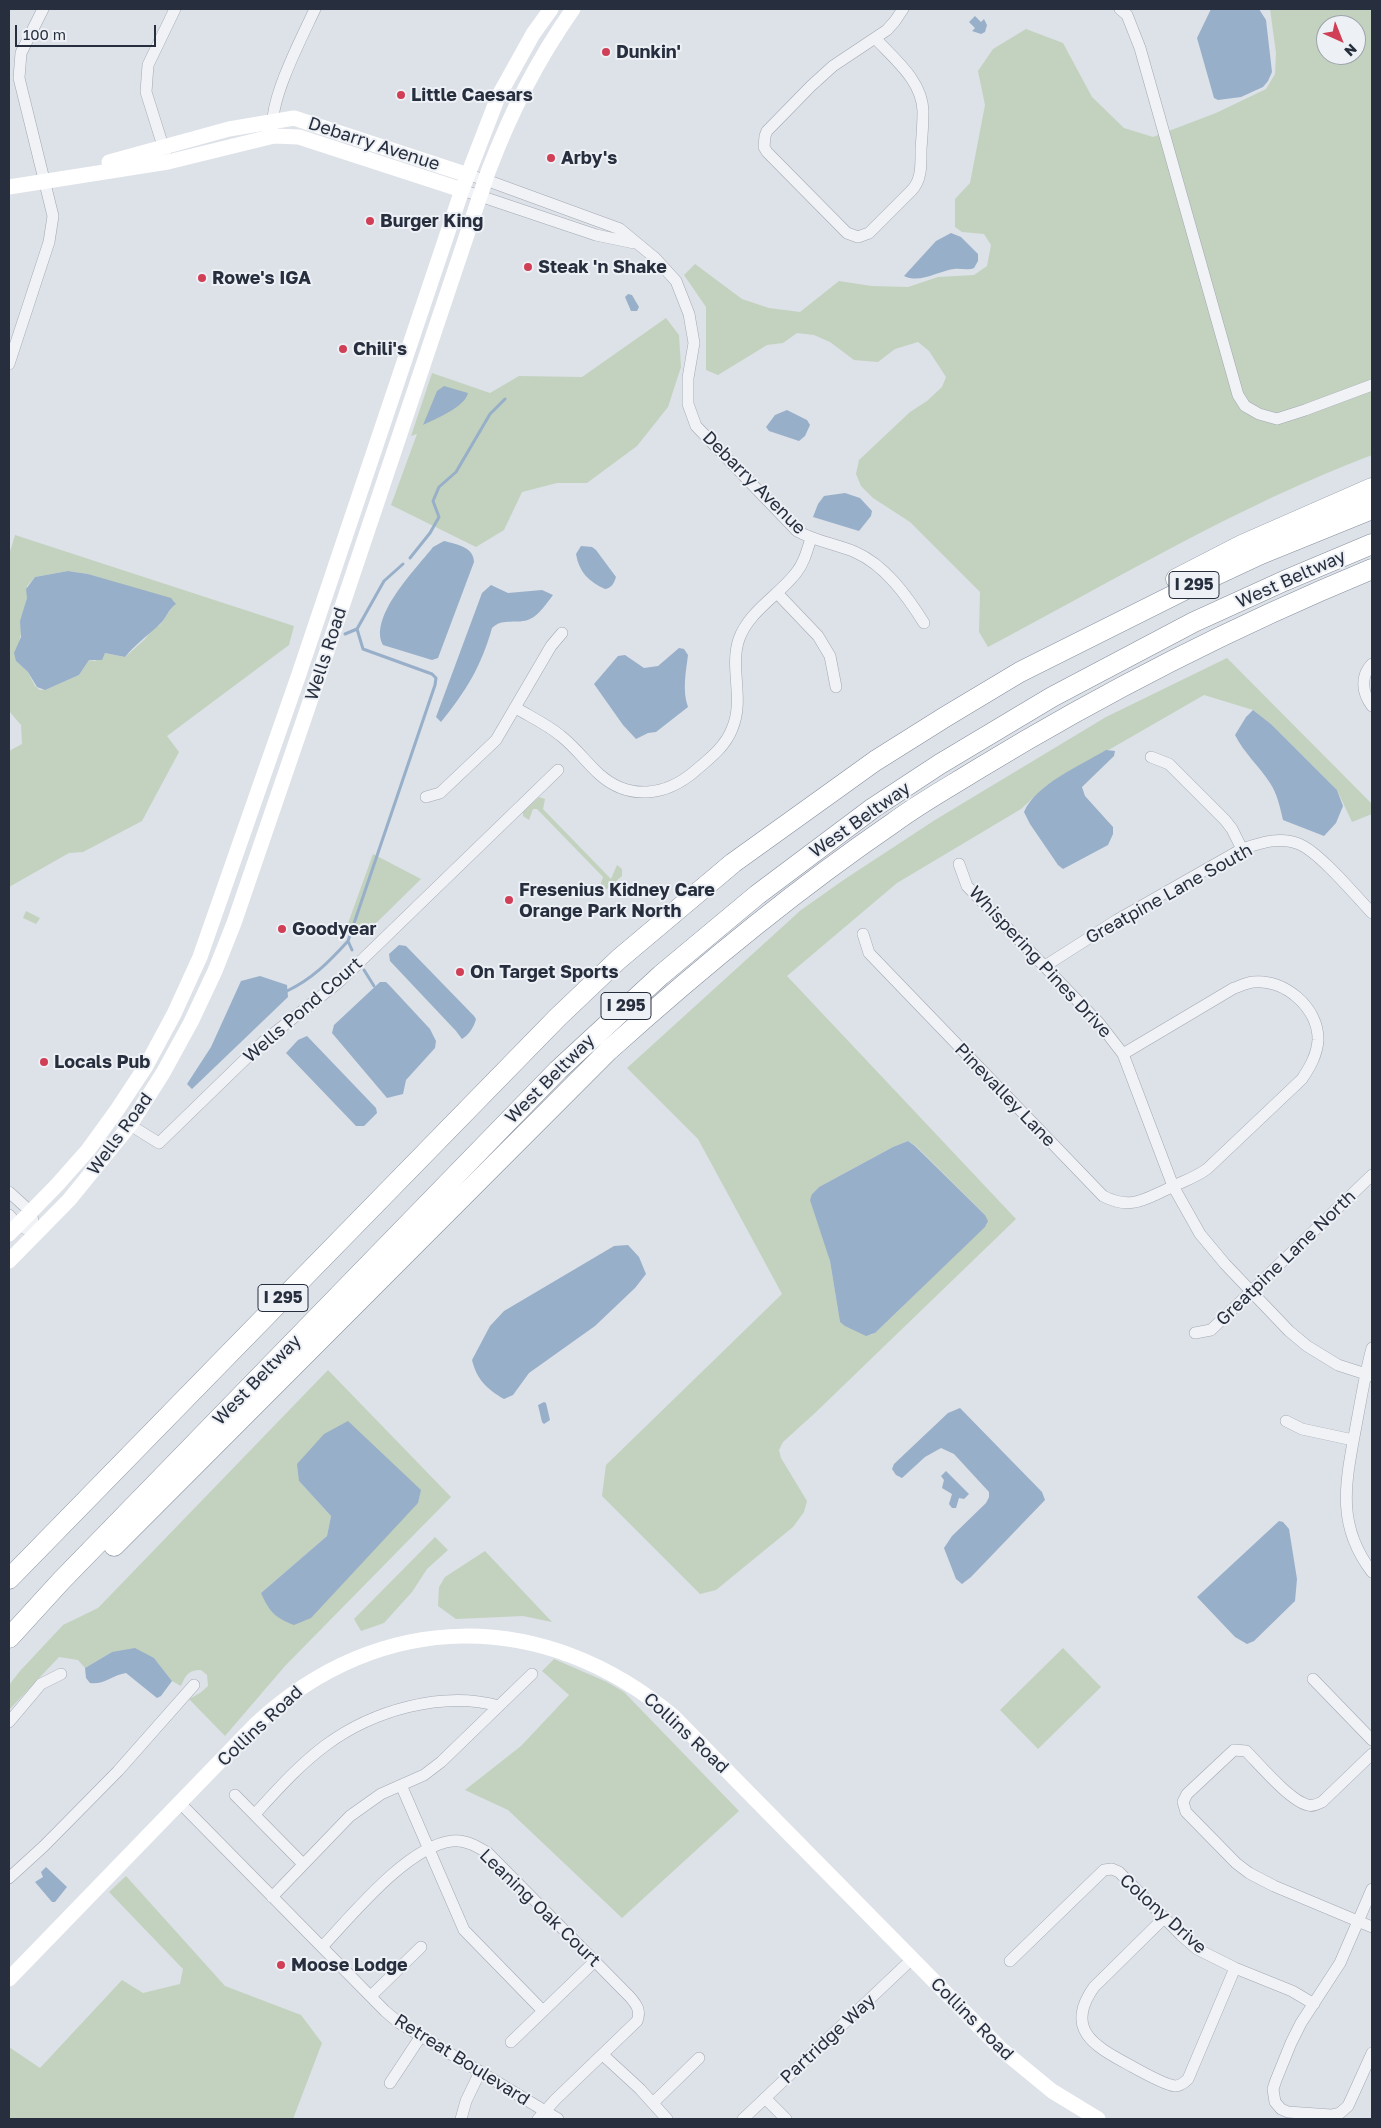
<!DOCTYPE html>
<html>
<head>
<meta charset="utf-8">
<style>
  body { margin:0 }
  #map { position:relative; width:1381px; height:2128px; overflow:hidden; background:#dde1e8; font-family:"Golos Text",sans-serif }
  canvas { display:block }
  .frame { position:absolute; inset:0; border:10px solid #272f3e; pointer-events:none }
  .north { position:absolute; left:1316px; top:15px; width:50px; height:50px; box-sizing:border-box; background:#edf0f5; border:1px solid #9ea3ac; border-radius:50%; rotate:136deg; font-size:14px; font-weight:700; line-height:20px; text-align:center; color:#272f3e }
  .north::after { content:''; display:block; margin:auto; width:18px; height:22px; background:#d03f55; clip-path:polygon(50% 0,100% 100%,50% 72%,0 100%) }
  .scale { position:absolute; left:15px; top:25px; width:141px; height:22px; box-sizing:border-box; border:2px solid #272f3e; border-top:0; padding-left:6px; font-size:15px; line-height:18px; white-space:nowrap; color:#272f3e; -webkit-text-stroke:4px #edf0f5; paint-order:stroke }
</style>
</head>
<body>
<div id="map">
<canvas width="1381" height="2128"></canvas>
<div class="frame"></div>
<div class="north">N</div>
<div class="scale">100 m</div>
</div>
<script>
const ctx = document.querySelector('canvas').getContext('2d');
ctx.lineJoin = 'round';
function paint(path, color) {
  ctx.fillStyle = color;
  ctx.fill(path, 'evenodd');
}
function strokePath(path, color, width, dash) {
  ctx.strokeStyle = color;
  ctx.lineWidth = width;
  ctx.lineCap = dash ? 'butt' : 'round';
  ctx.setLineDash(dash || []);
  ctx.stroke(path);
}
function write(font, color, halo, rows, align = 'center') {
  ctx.font = font + ' "Golos Text",sans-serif';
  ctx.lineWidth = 4;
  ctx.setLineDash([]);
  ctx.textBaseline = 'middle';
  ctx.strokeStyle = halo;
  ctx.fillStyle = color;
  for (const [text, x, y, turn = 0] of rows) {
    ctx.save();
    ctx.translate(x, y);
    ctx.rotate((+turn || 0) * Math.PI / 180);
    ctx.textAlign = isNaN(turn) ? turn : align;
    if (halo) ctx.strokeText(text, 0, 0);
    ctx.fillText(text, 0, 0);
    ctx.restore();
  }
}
const green = new Path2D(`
  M1270 9H1372V455C1239 505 1113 581 988 647L979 632 980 592 910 522 873 498 861 486 856 474 859 460 910 412 927 401 942 387 946 377 929 351 918 342 895 349 878 362 854 360 830 342 814 335 797 333 783 343 767 345 718 375 706 370V307L684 275 695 264 742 299 769 308 800 312 839 281 872 286 908 287 938 277 974 275 987 266 991 245 984 234 962 232 955 227V199L970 183 985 105 978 71 993 49 1026 29 1063 43 1092 97 1124 128 1153 137 1216 113 1266 89 1275 74 1276 53ZM1326 25H1356V55H1326Z
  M666 318 679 335 681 367 668 407 637 446 587 483H557L522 492 504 530 476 547 391 505 417 434 411 436 432 373 490 393 519 376 582 377Z
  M15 535 294 626 289 645 167 736 179 752 142 821 83 852 69 853 9 887V751L22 744 21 725 9 711V555ZM68 571 88 574 173 600 175 603 160 625 152 629 145 639 125 657 105 653 95 661 89 660 79 675 47 689 40 690 35 686 28 672 16 661 27 598V586L35 577Z
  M1227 658 1372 804V814L1352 822 1337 790 1271 724 1253 710 1204 695 1046 786 1021 809 897 883 787 976 1016 1219 815 1413 783 1442 779 1450 781 1458 807 1501 804 1512 793 1527 716 1590 700 1594 602 1496 606 1465 782 1294 698 1139 627 1068 801 910 845 879 935 820 1106 717ZM908 1141 916 1146 985 1215 987 1224 875 1333 871 1335 840 1322 830 1261 812 1194 819 1187 893 1147Z
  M539 797 545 799 543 809 611 879 617 865 622 869V876L607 889 602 890 600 886 603 877 537 809H533L529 820 523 816V812Z
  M373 854 421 879 366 933 346 929Z
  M26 911 40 918 36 924 23 918Z
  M328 1370 451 1497 285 1666 225 1736 189 1699 200 1693 208 1686 207 1675 201 1670C188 1670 186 1675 181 1686L172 1681 154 1658 112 1652 85 1668 78 1660 59 1657 9 1710V1685L20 1671 63 1625 98 1608ZM299 1481 418 1503 261 1593 327 1536 331 1516Z
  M435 1537 448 1550 427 1569 412 1592 384 1623 361 1631 354 1619Z
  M485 1551 552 1622 523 1616 456 1619 438 1606 439 1587 445 1577Z
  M1063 1648 1101 1687 1038 1749 1000 1710Z
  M554 1659 607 1682 624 1692 739 1811 622 1918 508 1810 465 1790 521 1746 569 1695 542 1671Z
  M126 1876 225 1986 301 2015 322 2043 293 2119H9V2047L40 2068 122 1980 143 1993 180 1984 183 1969 109 1892Z`);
const water = new Path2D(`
  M1211 9H1259L1266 20 1272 72 1268 81 1263 87 1241 97 1218 100 1214 98 1197 38Z
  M975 16 981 22 984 19 987 25 985 32 981 34 972 31 975 28 969 22Z
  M951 233 961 237 978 254V261L974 268C967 271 961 268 954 269 938 271 920 284 904 276L936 241Z
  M628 294 632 295 639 307 637 311H631L625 297Z
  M444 386 468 393C465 407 435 419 423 425L437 391Z
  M787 410 807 420 810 425 805 436 799 441 769 431 766 427 775 415Z
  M845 493 860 498 872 511 871 516 859 531 813 517 818 504 824 496Z
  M444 541C456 544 474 547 474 562L438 658 432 660 383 645C368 617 416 569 433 547Z
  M581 546 592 547 596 550 616 577C614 583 612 588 605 589 589 582 579 572 576 554Z
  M68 571 88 574 171 598 176 604C169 608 166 619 159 625 148 635 135 645 125 657L105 653 102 660H89L79 675 45 690 37 687 28 672 16 661 14 653 21 637 20 621 27 598 26 589 35 577Z
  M491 585 508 593 542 590 553 595C547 603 539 615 530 619 517 625 503 617 492 628 481 667 466 691 441 722L436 717 482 593Z
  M679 648 684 649 688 655C686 671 682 691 688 707L656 732 648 733 636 739 623 725 594 684 618 656 625 655 644 668 658 666Z
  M1253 710 1271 724 1337 790 1343 806 1336 823 1324 836 1283 820C1280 807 1277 793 1270 783 1259 766 1244 753 1235 735L1246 717Z
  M1106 750 1115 751 1114 756 1082 787 1085 796 1113 827V834L1108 845 1063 869 1058 865 1030 824 1024 812C1036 784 1080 766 1106 750Z
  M399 945 406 946 474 1016 476 1019C474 1027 469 1035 462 1039L456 1031 390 961 389 954Z
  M260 976 287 985 288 997 192 1089 187 1084 211 1047 241 981Z
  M380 982H386L390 986 430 1029 436 1041 435 1048 406 1080 403 1094 387 1098 332 1033 334 1025Z
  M307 1036 376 1108 377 1113 364 1126H356L286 1053 298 1040Z
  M908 1141 915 1146 985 1215 988 1221 985 1227 875 1333 866 1336 845 1326 840 1322 830 1261 810 1200 812 1194 819 1187 893 1147Z
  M628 1245 639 1257 646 1274 635 1288 595 1326 529 1373 513 1395 504 1399C487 1389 477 1380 472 1360L490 1326 504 1311 614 1246Z
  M544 1402 546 1403 550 1420 544 1424 542 1422 538 1405Z
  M960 1408 1042 1492 1045 1500 971 1577 962 1584 956 1579 944 1548 952 1536 986 1503 989 1497V1492L954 1454 941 1448 925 1457 902 1478 896 1475 892 1469 894 1464 948 1413Z
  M348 1421 421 1490 418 1503 311 1618 294 1625C275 1618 269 1611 261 1593L327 1536 331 1516 299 1481 297 1464 324 1434Z
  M946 1471 969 1494 964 1499 959 1498 956 1508H952L949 1504 952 1494 942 1488 944 1480 941 1476Z
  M1279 1521 1283 1522 1289 1529 1297 1579 1295 1601 1254 1641 1247 1644 1235 1637 1197 1597Z
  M135 1648 154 1658 172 1681 161 1696 157 1698 126 1673C113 1675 104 1685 90 1683L86 1678 85 1668 112 1652Z
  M46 1867 67 1887 55 1902H52L35 1882 43 1877 41 1872Z`);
const stream = new Path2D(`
  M410 558 430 533 439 517 433 501 439 487 456 472 490 414 505 399
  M357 629 384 581 403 564
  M348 941 352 950
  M364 970 374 986
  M287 991C312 979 329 962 348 941L435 685 436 678 432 674 363 649 357 629 345 634`);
const street = new Path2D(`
  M1120 9 1127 15 1140 48 1238 395 1245 406 1259 414 1277 419 1305 410 1372 385
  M875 38C894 59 922 80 923 111 923 123 922 137 921 149 921 164 922 179 912 190L869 233 858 237 847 233 767 152 764 147 765 136 767 131 811 86 833 66 887 30 895 21 903 9
  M273 129C269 100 302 37 315 9
  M168 162 146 92 148 65 175 9
  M468 175 486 180 620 229 655 258 676 281 689 314 694 343 688 378V404L696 426 797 531C815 541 835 544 855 552 885 565 907 596 924 623
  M462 190 596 235 634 243
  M9 364 49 242 53 216 19 78 21 53 43 9
  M777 593 818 636 830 656 836 687
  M1372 664C1360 676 1362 693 1372 706
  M516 708C531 717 548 725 561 736 575 747 586 762 599 774 629 801 666 796 695 771 709 759 725 747 732 729 745 699 729 668 739 639 749 611 778 596 796 573 804 563 807 551 811 538
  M1151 757 1169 764 1225 820 1232 829 1242 849
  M426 797 440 793 496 740 551 646 562 633
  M959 864 967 886 1099 1023 1123 1054 1173 1186 1200 1234 1225 1264 1289 1331 1307 1346 1338 1365 1372 1376
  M863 934 869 953 1103 1196C1132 1211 1146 1198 1172 1187 1184 1181 1196 1177 1207 1169L1302 1079C1310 1067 1317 1055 1318 1040 1319 1008 1284 978 1253 982 1246 983 1240 986 1234 988L1123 1054
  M1045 966 1117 920 1242 849C1260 843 1280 836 1299 844 1319 852 1355 895 1372 913
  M130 1125 159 1143 264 1041 339 982 558 770
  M9 1192 31 1212 36 1234 18 1225 9 1215
  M1195 1333 1211 1330 1372 1175
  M1372 1348C1365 1373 1361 1400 1356 1426 1346 1481 1335 1524 1372 1572
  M1286 1421 1302 1429 1353 1440
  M1313 1679 1372 1740
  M9 1722 41 1684 61 1674
  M1372 1754 1322 1802C1317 1804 1313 1807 1308 1805 1290 1801 1259 1764 1246 1751L1234 1750 1187 1794 1183 1802 1186 1812 1236 1863 1249 1873 1274 1886 1372 1927
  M401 1785 464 1930 543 2011
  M235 1795 303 1864
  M180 1803 385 2011 398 2022 558 2119
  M255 1814C277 1790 299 1765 326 1745 372 1711 442 1690 499 1706
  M9 1878 44 1846 118 1771 194 1685
  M1372 1889 1340 1963 1301 2023 1291 2043 1276 2080 1273 2089 1275 2102 1281 2109 1288 2112 1331 2115 1340 2113 1348 2106 1372 2053
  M272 1897 350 1816 381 1794 424 1775 441 1762 532 1674
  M1164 1918 1094 1987C1062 2032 1099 2048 1133 2067 1142 2072 1166 2085 1175 2086 1180 2086 1185 2082 1188 2079L1235 1968
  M322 1947C352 1915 408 1846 452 1841 465 1839 478 1847 488 1853L630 1997C637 2005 641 2011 637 2021L555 2100 538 2119
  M1010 1961 1104 1870 1112 1869 1119 1872 1181 1935 1197 1949 1235 1968 1292 1991 1314 2004
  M371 1996 421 1947
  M511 2042 595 1961
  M603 2055 640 2089 667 2119
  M390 2083 421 2036
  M765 2098 786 2119
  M654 2102 699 2058
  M461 2119 466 2101 480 2072
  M743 2119 912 1959`);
const secondary = new Path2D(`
  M109 162 229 129 294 118 468 175
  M9 187 168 162 274 136 299 137 462 190
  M9 1234 57 1185 88 1150 117 1110 146 1066 174 1014 200 957 298 677 462 190 498 97 533 34 551 9
  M9 1261 69 1200 130 1125 163 1073 191 1022 215 971 234 923 316 684 488 172C511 112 536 62 573 9
  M9 1979 256 1724C380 1608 545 1608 674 1717L1001 2049 1052 2091 1098 2119`);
const highway = new Path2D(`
  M1176 579 1242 545 1372 488
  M114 1546 608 1051C698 970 792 892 893 823 920 803 949 787 978 769 1106 691 1234 626 1372 569
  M9 1579 558 1017 619 959 733 863 875 761 945 717 1020 672 1186 589 1261 554 1372 509
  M9 1638 61 1581 558 1070 661 975 757 895 873 808 940 764 1052 697 1194 622 1284 581 1372 544`);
const markers = [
  [606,52,5,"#d03f55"],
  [401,95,5,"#d03f55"],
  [551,158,5,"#d03f55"],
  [370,221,5,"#d03f55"],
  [528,267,5,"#d03f55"],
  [202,278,5,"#d03f55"],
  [343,349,5,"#d03f55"],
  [509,900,5,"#d03f55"],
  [282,929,5,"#d03f55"],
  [460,972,5,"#d03f55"],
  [44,1062,5,"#d03f55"],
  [281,1965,5,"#d03f55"]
];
const shields = [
  [1194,585,50],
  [626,1006,50],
  [283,1298,50]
];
const shieldNames = [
  ["I 295",1194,585],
  ["I 295",626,1006],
  ["I 295",283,1298]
];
const poiNames = [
  ["Dunkin'",616,52],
  ["Little Caesars",411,95],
  ["Arby's",561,158],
  ["Burger King",380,221],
  ["Steak 'n Shake",538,267],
  ["Rowe's IGA",212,278],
  ["Chili's",353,349],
  ["Fresenius Kidney Care",519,890],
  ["Orange Park North",519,911],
  ["Goodyear",292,929],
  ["On Target Sports",470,972],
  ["Locals Pub",54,1062],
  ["Moose Lodge",291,1965]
];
const streetNames = [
  ["Debarry Avenue",374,144,18],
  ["Debarry Avenue",754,483,45],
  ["West Beltway",1291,579,-24],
  ["Wells Road",326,654,-72],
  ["West Beltway",860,820,-35],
  ["Greatpine Lane South",1169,894,-29],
  ["Whispering Pines Drive",1040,962,47],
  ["Wells Pond Court",303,1010,-41],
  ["West Beltway",550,1079,-45],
  ["Pinevalley Lane",1005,1095,46],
  ["Wells Road",120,1134,-54],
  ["Greatpine Lane North",1286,1258,-44],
  ["West Beltway",257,1380,-46],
  ["Collins Road",260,1726,-43],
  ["Collins Road",686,1733,43],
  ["Leaning Oak Court",540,1908,44],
  ["Colony Drive",1163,1914,42],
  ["Collins Road",972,2019,45],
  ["Partridge Way",828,2039,-43],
  ["Retreat Boulevard",462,2060,32]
];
paint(green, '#c3d2be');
paint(water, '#97afc9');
strokePath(stream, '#97afc9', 3);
strokePath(street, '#a3a8b2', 12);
strokePath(highway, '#858f9e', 21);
strokePath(street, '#f0f2f6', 11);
strokePath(secondary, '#fff', 15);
strokePath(highway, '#fff', 20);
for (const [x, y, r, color] of markers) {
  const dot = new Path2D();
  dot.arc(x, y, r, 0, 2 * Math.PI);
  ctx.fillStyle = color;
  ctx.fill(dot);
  strokePath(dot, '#edf0f5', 2);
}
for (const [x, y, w] of shields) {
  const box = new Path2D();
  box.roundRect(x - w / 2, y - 13.5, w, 27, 4);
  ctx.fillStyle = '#edf0f5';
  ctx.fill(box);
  strokePath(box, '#272f3e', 1);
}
write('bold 16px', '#272f3e', null, shieldNames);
write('bold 18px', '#272f3e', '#edf0f5', poiNames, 'left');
write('18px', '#272f3e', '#edf0f5', streetNames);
</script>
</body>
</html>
